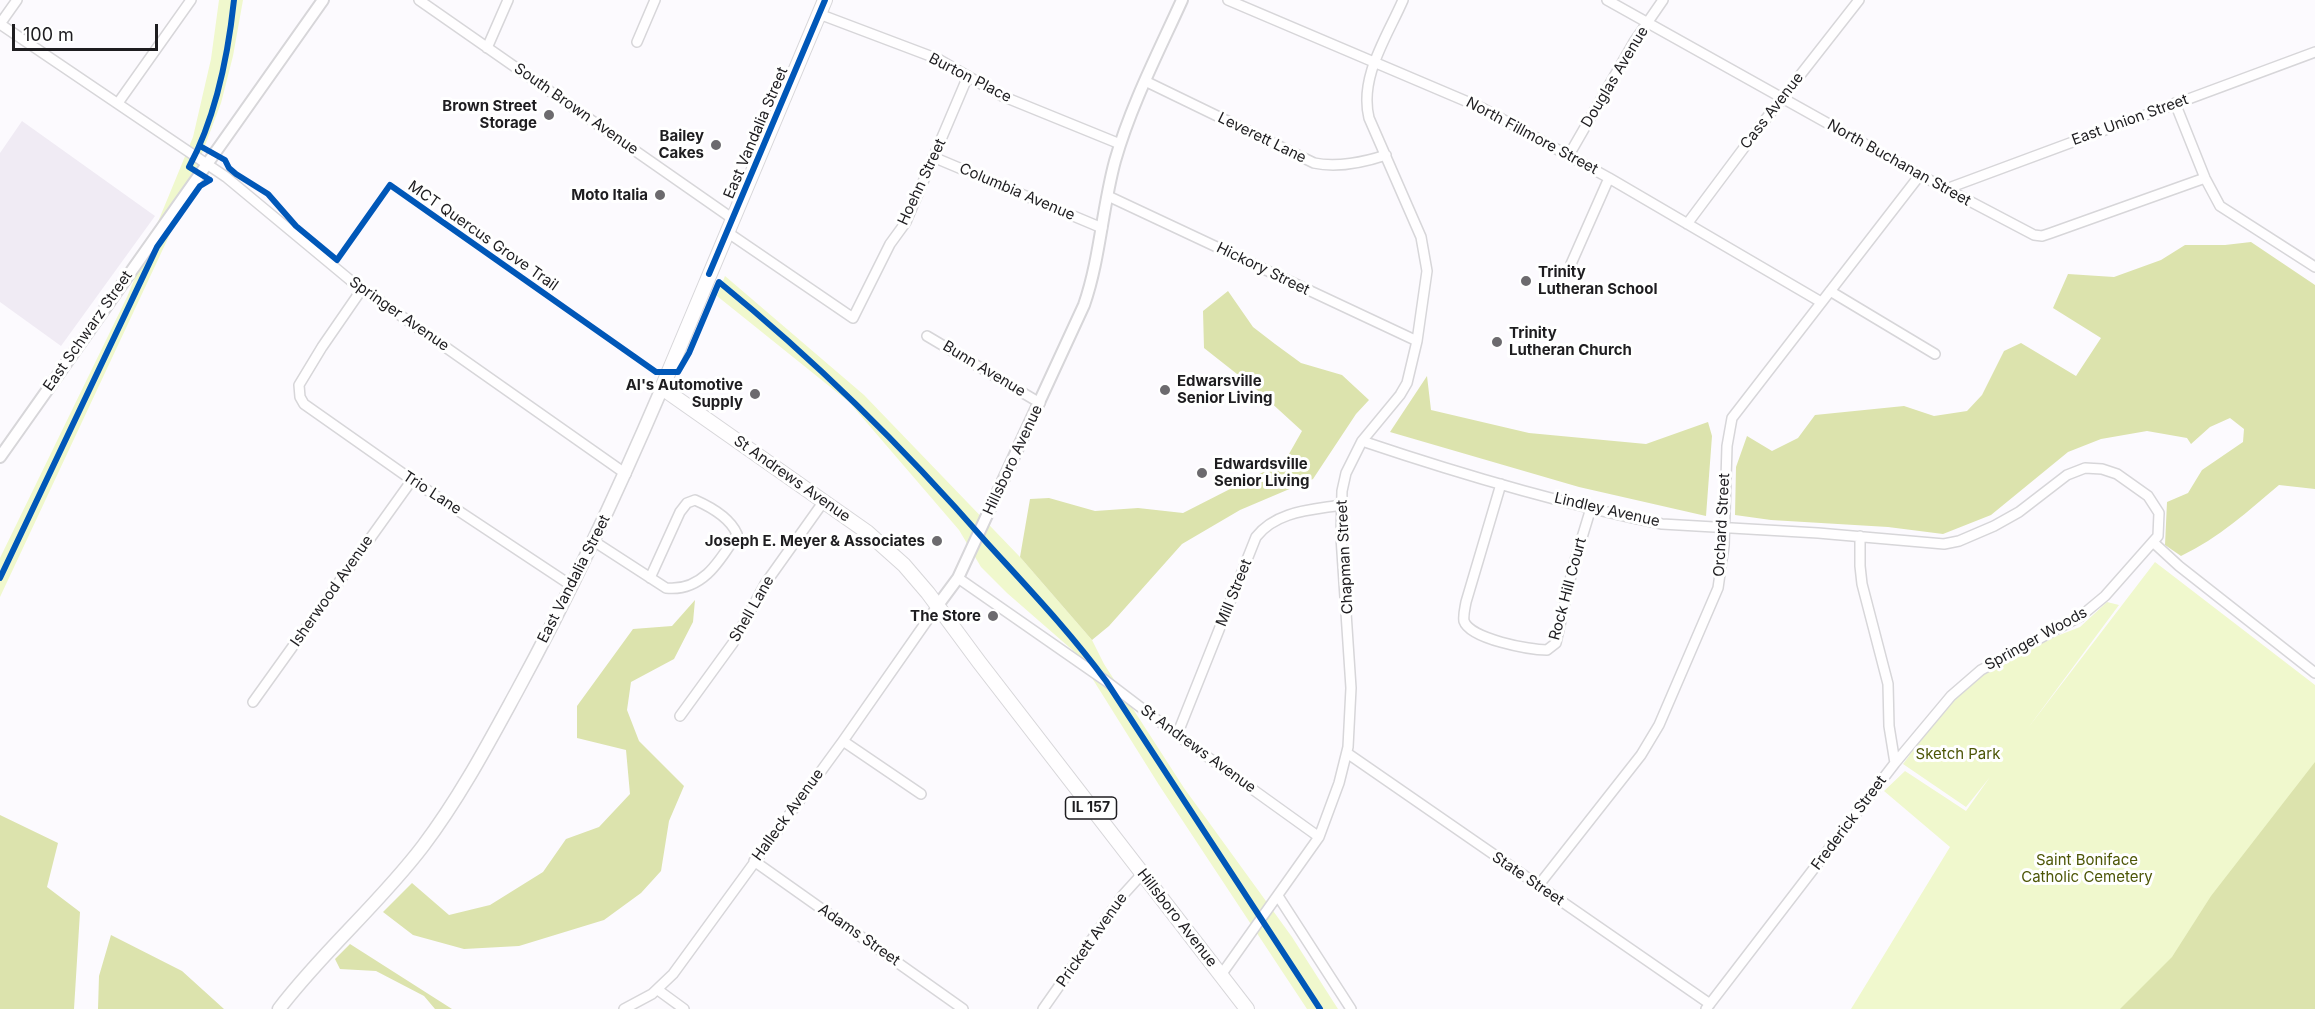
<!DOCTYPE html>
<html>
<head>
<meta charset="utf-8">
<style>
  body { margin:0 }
  #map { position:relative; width:2315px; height:1009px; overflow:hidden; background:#fcfafe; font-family:Inter,sans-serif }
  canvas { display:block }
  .scale { position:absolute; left:12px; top:24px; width:146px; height:27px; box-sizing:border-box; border:3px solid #1e1d20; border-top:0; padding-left:8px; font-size:18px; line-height:21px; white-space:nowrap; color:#1e1d20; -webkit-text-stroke:4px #fff; paint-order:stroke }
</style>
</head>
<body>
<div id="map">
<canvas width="2315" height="1009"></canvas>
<div class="scale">100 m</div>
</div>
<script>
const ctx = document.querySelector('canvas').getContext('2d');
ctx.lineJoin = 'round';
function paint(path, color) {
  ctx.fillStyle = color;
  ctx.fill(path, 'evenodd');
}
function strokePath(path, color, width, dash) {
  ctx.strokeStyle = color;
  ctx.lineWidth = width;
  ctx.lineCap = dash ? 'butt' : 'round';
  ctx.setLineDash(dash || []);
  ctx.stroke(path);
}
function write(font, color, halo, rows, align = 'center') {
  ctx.font = font + ' Inter,sans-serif';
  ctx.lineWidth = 6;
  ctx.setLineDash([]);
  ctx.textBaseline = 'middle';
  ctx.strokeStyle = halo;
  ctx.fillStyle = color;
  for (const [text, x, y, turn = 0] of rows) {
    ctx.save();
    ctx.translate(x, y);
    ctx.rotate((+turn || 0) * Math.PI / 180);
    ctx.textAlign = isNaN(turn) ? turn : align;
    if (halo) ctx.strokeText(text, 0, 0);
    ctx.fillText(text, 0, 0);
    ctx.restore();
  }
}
const built = new Path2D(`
  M22 121 155 216 61 346 0 302V153Z`);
const green = new Path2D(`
  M219 0H243L233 56 221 103 178 217 0 597V558L127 297 193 137 211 59Z
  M725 276 864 395 1020 557 1092 640 1104 664 1184 788 1292 937 1338 1009H1307L1159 785 1077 654 1007 593 981 567 959 530 849 402 717 296Z
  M2155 562 2315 685V773L2150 1009H1851L1950 847 1884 791 1905 771 1966 811 1990 777 1966 807 1903 764 1928 730 1970 683 1996 666 2044 641 2080 627 2107 602 2119 605 2028 728Z`);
const forest = new Path2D(`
  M2251 242 2315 285V489L2279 485C2248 511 2219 538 2181 556L2165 545 2167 502 2188 493 2202 470 2243 442 2244 429 2230 418 2210 427 2191 444 2187 438 2147 431 2101 439 2068 452 1991 515 1943 534 1888 527 1771 520 1735 515 1736 467 1747 436 1772 451 1798 438 1815 415 1904 406 1934 416 1967 411 1982 395 2004 351 2021 343 2076 376 2101 338 2053 308 2068 274 2114 277 2161 260 2185 245H2225Z
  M1228 291 1253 327 1275 344 1301 363 1342 375 1369 400 1356 414 1313 479 1240 510 1182 544 1109 626 1092 640 1020 557 1030 499 1049 498 1095 511 1138 508 1183 513 1285 461 1302 431 1256 389 1204 348 1203 311Z
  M1427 376 1431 410 1529 433 1646 444 1708 422 1712 436 1706 516 1579 487 1390 432Z
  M695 600 693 622 674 659 631 682 627 710 639 741 684 786 669 821 661 871 641 893 604 920 519 946 464 949 413 935 383 912 412 883 449 915 490 905 543 872 566 839 599 827 630 794 626 750 577 738V706L633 629 672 626Z
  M2315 762V1009H2120L2172 957 2211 896Z
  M0 815 58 843 47 887 80 912 74 1009H0Z
  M111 935 182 971 224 1009H98L99 976Z
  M350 944 452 1009H435L424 996 376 971 340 969 335 959Z`);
const minor = new Path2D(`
  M419 0 733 219
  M1228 0 1482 108 1609 178 1821 302
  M1607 0 1920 175 2034 235 2042 236 2051 233 2205 178
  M819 14 938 59 1002 96 1120 144
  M0 24 226 177 350 280 626 474
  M0 24 17 0
  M637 42 655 0
  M487 48 508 0
  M1145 81 1314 163C1336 168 1365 162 1386 155
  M118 103 191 0
  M2175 103 2205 178 2220 206 2315 267
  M1569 155 1634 42 1663 0
  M933 157 1102 228
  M1946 189 2315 52
  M1108 196 1417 341
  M1687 224 1758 129 1859 0
  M727 232 853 318 890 244 906 222 968 76
  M1571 264 1609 178
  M362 289 322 347 299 385 300 397 304 404 412 480 572 586
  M1830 291 1935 354
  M927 336 1040 403
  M1362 441C1460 474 1561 504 1662 524L1818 533 1944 544 1959 541 1994 526 2019 512 2067 475 2085 468 2102 469 2117 474 2148 496 2159 513 2158 536 2105 596 2081 616 1981 670 1951 696 1895 763
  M1501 484 1466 602C1465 608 1463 615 1464 621 1470 639 1530 650 1547 650L1556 643 1573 567 1591 508
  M595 542 666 588C702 592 720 561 737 534 730 518 711 507 695 500L687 503 680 512 650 578
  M2154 543 2179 566 2315 673
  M958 578 1106 681 1177 735 1319 837
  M253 702 412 480
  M680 716 733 643 765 584 824 501
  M1177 735 1256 537C1276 511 1311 510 1341 505
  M843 741 921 794
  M1347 753 1710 1004
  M754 861 963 1009
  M1538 886 1641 755 1659 725 1718 588 1724 546 1727 446 1732 418 1920 175
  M1278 896 1351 1009
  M1221 975 1319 837 1339 783 1348 747 1351 688 1341 537 1342 491 1346 473 1362 441 1400 395 1407 383 1417 341 1427 271 1421 237 1369 118C1359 77 1387 37 1403 0
  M658 990 684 1009
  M624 1009 652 994 673 974 843 741 938 605
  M1043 1009 1123 895 1142 874
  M1706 1009 1895 763 1889 726 1888 684 1862 584 1860 566V536`);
const tertiary = new Path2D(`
  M0 457 323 0
  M938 605 958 578 1084 305C1100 259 1102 209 1115 161 1131 105 1158 53 1182 0`);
const secondary = new Path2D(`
  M279 1009C323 951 379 904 423 846 460 797 488 744 517 691 571 592 618 491 662 388`);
const primary = new Path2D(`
  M825 0 662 388 867 532 904 565 928 593 979 662 1247 1009`);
const cycleway = new Path2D(`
  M200 146 225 160 229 168 236 174 268 194 296 226 337 260 390 185 656 372H678L689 353 719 282C816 361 905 449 987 543 1028 588 1070 632 1106 681L1320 1009
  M210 180 189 167C216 117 228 56 234 0
  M709 274 825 0
  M0 578 157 247 200 186 210 180`);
const markers = [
  [549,115,6,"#6c6a6e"],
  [716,145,6,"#6c6a6e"],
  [660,195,6,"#6c6a6e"],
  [1526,281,6,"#6c6a6e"],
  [1497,342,6,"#6c6a6e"],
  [1165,390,6,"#6c6a6e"],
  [755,394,6,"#6c6a6e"],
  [1202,473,6,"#6c6a6e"],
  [937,541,6,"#6c6a6e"],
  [993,616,6,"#6c6a6e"]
];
const shields = [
  [1091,808,51]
];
const shieldNames = [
  ["IL 157",1091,808]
];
const streetNames = [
  ["Douglas Avenue",1615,77,-59],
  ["Burton Place",970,78,27],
  ["South Brown Avenue",576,109,35],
  ["Cass Avenue",1772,111,-52],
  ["East Union Street",2130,120,-20],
  ["East Vandalia Street",756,133,-67],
  ["North Fillmore Street",1532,136,28],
  ["Leverett Lane",1262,138,26],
  ["North Buchanan Street",1899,163,29],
  ["Hoehn Street",922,182,-65],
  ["Columbia Avenue",1017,192,23],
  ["MCT Quercus Grove Trail",483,236,35],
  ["Hickory Street",1263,269,26],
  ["Springer Avenue",399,314,35],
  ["East Schwarz Street",88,331,-55],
  ["Bunn Avenue",984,369,31],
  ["Hillsboro Avenue",1013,460,-65],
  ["St Andrews Avenue",792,479,35],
  ["Trio Lane",432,493,33],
  ["Lindley Avenue",1607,510,13],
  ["Orchard Street",1722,525,-87],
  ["Chapman Street",1345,557,-93],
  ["East Vandalia Street",574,579,-63],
  ["Rock Hill Court",1568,589,-75],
  ["Isherwood Avenue",332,591,-55],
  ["Mill Street",1234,593,-68],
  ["Shell Lane",752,609,-60],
  ["Springer Woods",2036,639,-29],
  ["St Andrews Avenue",1198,749,36],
  ["Halleck Avenue",788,815,-54],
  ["Frederick Street",1849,823,-53],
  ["State Street",1528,879,34],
  ["Hillsboro Avenue",1177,918,52],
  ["Adams Street",859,935,35],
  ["Prickett Avenue",1092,940,-55]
];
const poiNames = [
  ["Brown Street",537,106],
  ["Storage",537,123],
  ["Bailey",704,136],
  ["Cakes",704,153],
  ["Moto Italia",648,195],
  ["Trinity",1538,272,"left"],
  ["Lutheran School",1538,289,"left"],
  ["Trinity",1509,333,"left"],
  ["Lutheran Church",1509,350,"left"],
  ["Edwarsville",1177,381,"left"],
  ["Senior Living",1177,398,"left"],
  ["Al's Automotive",743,385],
  ["Supply",743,402],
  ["Edwardsville",1214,464,"left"],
  ["Senior Living",1214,481,"left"],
  ["Joseph E. Meyer & Associates",925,541],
  ["The Store",981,616]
];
const parkNames = [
  ["Sketch Park",1958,754],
  ["Saint Boniface",2087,860],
  ["Catholic Cemetery",2087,877]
];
paint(built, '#f0ebf4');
paint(green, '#f0f8cd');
paint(forest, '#dce3ad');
strokePath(minor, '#d7d6d9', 12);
strokePath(tertiary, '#d7d6d9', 14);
strokePath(secondary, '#d7d6d9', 15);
strokePath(primary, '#d7d6d9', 16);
strokePath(minor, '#fffeff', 9);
strokePath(tertiary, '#fffeff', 10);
strokePath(secondary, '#fffeff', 12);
strokePath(primary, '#fffeff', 14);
strokePath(cycleway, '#0057b8', 6);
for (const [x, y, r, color] of markers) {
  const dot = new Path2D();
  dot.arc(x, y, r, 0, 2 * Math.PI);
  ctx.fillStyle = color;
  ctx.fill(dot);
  strokePath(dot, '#fff', 2);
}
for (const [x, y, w] of shields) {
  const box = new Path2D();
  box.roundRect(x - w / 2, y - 11, w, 22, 4.5);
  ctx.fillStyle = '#fff';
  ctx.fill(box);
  strokePath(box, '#1e1d20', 1.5);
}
write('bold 14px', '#1e1d20', null, shieldNames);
write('15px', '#1e1d20', '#fff', streetNames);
write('bold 15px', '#1e1d20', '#fff', poiNames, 'right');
write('15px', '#4d5607', '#fff', parkNames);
</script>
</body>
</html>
